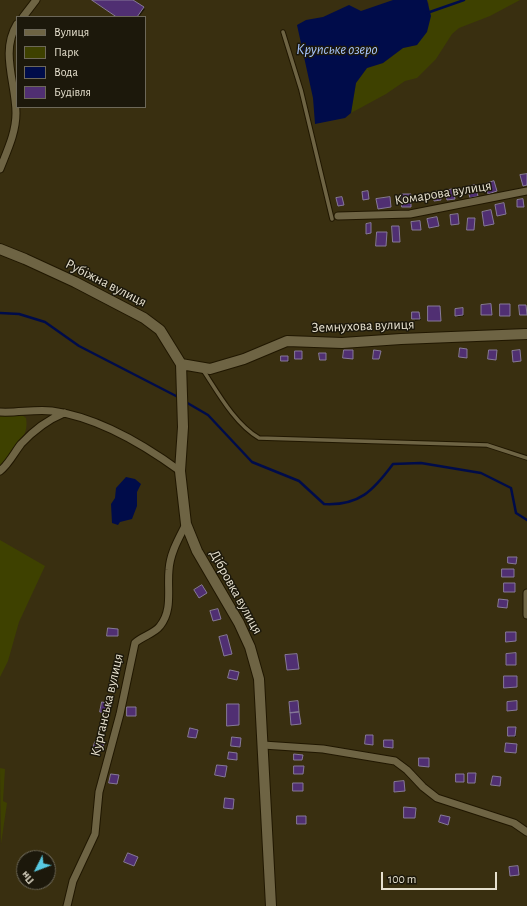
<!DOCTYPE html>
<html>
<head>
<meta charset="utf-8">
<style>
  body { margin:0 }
  #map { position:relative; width:527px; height:906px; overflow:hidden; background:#392f10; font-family:"Alegreya Sans",sans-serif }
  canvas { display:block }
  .legend { position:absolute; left:16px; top:16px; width:130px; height:92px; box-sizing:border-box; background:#1c180b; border:1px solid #6d6859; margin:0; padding:5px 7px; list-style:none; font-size:12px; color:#e6e0ce }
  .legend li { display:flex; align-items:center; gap:8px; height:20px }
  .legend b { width:20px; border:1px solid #6d6859 }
  .north { position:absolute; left:16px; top:850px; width:40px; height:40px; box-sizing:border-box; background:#1c180b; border:1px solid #6d6859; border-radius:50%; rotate:228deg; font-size:11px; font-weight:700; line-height:16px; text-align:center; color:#e6e0ce }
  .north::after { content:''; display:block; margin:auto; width:14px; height:18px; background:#57c9e2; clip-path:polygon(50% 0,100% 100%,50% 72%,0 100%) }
  .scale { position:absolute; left:381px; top:872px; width:116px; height:18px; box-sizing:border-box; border:2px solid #e6e0ce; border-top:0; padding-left:5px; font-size:12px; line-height:14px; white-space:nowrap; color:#e6e0ce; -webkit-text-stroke:3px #1c180b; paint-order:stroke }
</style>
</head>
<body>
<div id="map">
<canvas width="527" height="906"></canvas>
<ul class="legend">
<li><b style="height:5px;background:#6e6444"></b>Вулиця</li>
<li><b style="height:11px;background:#3e4100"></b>Парк</li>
<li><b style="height:11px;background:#000c4a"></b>Вода</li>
<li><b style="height:11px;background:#502f72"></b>Будівля</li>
</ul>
<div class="north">Пн</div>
<div class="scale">100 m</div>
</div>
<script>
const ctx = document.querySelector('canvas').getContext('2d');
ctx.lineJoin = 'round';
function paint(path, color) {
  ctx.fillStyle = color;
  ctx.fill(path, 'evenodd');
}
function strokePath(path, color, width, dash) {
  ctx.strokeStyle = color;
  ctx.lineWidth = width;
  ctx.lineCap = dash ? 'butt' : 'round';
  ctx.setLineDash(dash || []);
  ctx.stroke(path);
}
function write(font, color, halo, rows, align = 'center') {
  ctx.font = font + ' "Alegreya Sans",sans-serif';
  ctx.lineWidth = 3;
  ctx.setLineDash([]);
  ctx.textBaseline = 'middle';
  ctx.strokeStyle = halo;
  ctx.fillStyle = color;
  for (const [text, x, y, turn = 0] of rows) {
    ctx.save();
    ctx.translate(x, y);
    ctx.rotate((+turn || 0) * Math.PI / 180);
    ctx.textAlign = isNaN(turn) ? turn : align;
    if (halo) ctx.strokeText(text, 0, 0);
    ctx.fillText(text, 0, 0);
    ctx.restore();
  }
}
const green = new Path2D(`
  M427 0H520L490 16 459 28 452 34 436 59 417 78 405 81 386 94 351 113 356 83 367 68 383 63 403 48 417 45 429 4Z
  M0 414 22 415 26 418C30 438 12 452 0 467Z
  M0 540 45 566 19 622 8 661 0 677Z
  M0 768 5 769 3 801 7 803 1 844Z`);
const water = new Path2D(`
  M393 0H427L431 16 427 32 417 45 403 48 383 63 367 68 356 83 351 113 345 118 315 124 313 98 297 25 306 20 323 17 349 5 361 11Z
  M126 477 135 479 141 484 137 492V506L132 519 120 522 118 525 112 523 111 504 115 498 116 488Z`);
const shadow = new Path2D(`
  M93 0H132L145 9 139 17H118Z
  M462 309 464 316 458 317 456 315Z
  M413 313H419L421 320 415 321Z
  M288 357 290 362 282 360Z
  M298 702 301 725H292Z
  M515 728 516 737H510L509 735Z`);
const stream = new Path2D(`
  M427 13 464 0
  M0 313 19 314 45 322 79 346 178 397
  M184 401 208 415 252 462 299 481 324 504C359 506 373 491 393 464L421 463 481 473 511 488 516 513 527 520`);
const building = new Path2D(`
  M92 0H133L144 7 137 17H117Z
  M527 174V185L523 186 520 175Z
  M494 181 497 191 488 194 486 184Z
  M475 185 478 196 470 198 467 187Z
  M453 189 455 199 447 200 445 191Z
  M368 191 369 199 363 200 362 192Z
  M439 191 441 200 434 201 432 193Z
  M401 194H411V207H402Z
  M342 197 344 205 338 206 336 198Z
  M390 197 391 207 378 209 376 199Z
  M523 199 524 207H517V200Z
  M504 203 506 214 497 216 495 205Z
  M491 210 494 224 484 226 482 212Z
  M458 214 459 224 451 225 450 215Z
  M437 217 439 226 429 228 427 219Z
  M468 218H475L474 230H467Z
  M420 221 421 230H412L411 222Z
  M371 223V233L366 234V224Z
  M392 226H399L400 242H393Z
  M377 232H387L386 246H376Z
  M491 304 492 315H481V305Z
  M500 304H510V316H500Z
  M519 305H526L527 315H520Z
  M428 306H440L441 321H428Z
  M463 308V315L455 316V309Z
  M412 312H419L420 319H412Z
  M460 348 467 349V358L459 357Z
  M344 350H353V359L343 358Z
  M374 350 381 351 379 359H373Z
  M489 350H497L496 360 488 359Z
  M520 350 521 361 513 362 512 351Z
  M295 351H302V359H295Z
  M319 353H326V360H320Z
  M281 356H288V361H281Z
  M508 557H517L516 564 508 563Z
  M502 569H514V577H502Z
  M504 583H515V592H504Z
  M202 585 207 593 199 598 194 590Z
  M499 599 508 600 507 608 498 607Z
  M218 609 221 619 213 621 210 611Z
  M108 628 118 629V636H107Z
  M506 632H516V641L506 642Z
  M227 635 232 654 224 656 219 637Z
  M516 653V665H506V654Z
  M297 654 299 669 287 670 285 655Z
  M230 670 239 672 237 680 228 678Z
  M504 676H517V687L504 688Z
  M298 701 299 712 290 713 289 702Z
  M517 701V710L507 711V702Z
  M102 702 111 704 109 714 100 712Z
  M227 704H239V725L227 726Z
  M127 707H136V716H127Z
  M299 712 301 724 291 725 290 713Z
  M508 727H516L515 736H508Z
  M190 728 198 730 196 738 188 737Z
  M366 735H373V745L365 744Z
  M232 737 241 738 240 747 231 746Z
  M384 740H393V748L384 747Z
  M95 742 104 744 102 751 93 749Z
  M506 743 517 744 516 753 505 752Z
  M229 752 237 753V760L228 759Z
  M294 754 303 755 302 760H294Z
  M419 758H429V767L419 766Z
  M217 765 227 766 225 777 215 775Z
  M294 766H304L303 774H294Z
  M468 773H476L475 783H468Z
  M111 774 119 775 117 784 109 783Z
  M456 774H464V782H456Z
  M493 776 501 777 500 786 491 785Z
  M404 781 405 791 394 792V782Z
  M293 783H303V791H293Z
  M225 798 234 799 233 809 224 808Z
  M404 807 416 808 415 818H404Z
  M441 815 450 817 448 825 439 822Z
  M297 816H306V824H297Z
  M128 853 138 857 134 866 124 862Z
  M518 866 519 875 510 876 509 867Z`);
const lane = new Path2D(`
  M283 32 301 90 332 219
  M203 370C218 393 235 424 259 438L487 445 527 458`);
const street = new Path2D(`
  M23 17 36 0
  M0 169C7 151 16 133 16 113 16 83 0 52 17 24
  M338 216 410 214 527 191
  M0 412C18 413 35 409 52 411 98 417 143 444 180 471
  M0 471C9 464 14 453 21 444 33 431 47 420 64 413
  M527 593V615
  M263 745 323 749 395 761 407 770 423 787 437 798 514 823 527 832
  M67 906 73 881 95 834 99 792 120 714 135 643C142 636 154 634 160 626 173 610 167 589 169 570 170 553 179 538 186 524`);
const secondary = new Path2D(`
  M0 249 25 259 75 282 144 318 160 330 181 364 183 427 180 471 186 524 197 551 239 623 250 647 259 679 271 906
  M181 364 210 369 244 359 287 341 342 343 401 339 527 334`);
const streetNames = [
  ["Комарова вулиця",443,193,-9],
  ["Рубіжна вулиця",106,283,27],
  ["Земнухова вулиця",363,326,-2],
  ["Дібровка вулиця",236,592,61],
  ["Курганська вулиця",107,705,-77]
];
const waterNames = [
  ["Крупське озеро",337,49]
];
paint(green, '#3e4100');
paint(water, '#000c4a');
paint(shadow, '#0007');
strokePath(stream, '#000c4a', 2.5);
paint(building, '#502f72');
strokePath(building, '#867998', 1);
strokePath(lane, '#201700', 5.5);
strokePath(street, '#201700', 9);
strokePath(secondary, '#201700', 12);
strokePath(lane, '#6e6444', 3.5);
strokePath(street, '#6e6444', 7);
strokePath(secondary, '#6e6444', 10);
write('14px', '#e6e0ce', '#1c180b', streetNames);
write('italic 15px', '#a6c4fd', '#1c180b', waterNames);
</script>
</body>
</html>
